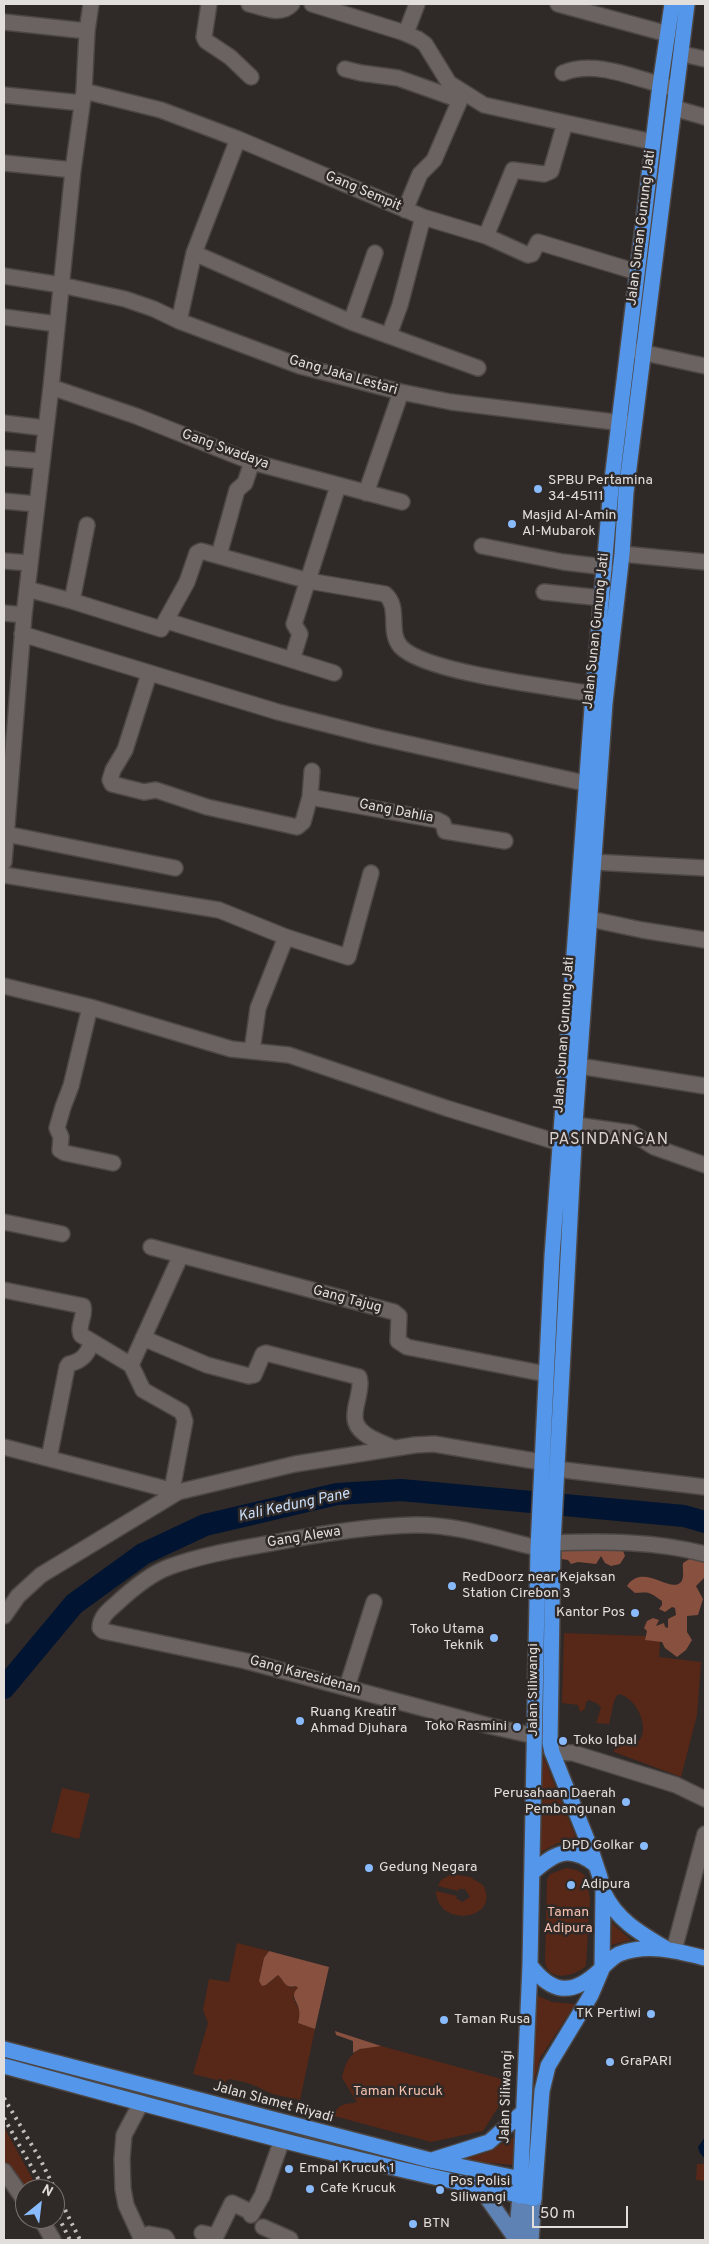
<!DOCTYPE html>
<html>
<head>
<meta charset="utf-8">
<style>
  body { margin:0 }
  #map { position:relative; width:709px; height:2244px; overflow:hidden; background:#2f2927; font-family:Overpass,sans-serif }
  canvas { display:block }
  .frame { position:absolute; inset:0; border:5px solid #e2dedc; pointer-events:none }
  .north { position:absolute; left:15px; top:2179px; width:50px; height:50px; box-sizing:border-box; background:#2f2927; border:1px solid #77716f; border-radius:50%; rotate:29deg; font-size:14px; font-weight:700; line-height:20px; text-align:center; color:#e2dedc }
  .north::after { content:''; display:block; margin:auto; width:18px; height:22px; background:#88bafc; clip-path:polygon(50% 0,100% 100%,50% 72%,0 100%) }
  .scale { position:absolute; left:532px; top:2206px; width:96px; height:22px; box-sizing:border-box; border:2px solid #e2dedc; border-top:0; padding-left:6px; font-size:15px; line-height:18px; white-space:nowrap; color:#e2dedc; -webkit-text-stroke:4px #2f2927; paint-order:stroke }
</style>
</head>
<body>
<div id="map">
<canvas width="709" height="2244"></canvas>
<div class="frame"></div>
<div class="north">N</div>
<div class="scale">50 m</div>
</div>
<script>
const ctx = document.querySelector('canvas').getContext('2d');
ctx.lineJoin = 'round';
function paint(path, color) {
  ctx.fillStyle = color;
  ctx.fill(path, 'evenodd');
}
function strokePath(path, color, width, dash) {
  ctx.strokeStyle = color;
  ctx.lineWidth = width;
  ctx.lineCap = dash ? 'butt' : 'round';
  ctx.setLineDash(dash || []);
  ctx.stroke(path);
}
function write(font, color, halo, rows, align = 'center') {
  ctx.font = font + ' Overpass,sans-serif';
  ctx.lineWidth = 5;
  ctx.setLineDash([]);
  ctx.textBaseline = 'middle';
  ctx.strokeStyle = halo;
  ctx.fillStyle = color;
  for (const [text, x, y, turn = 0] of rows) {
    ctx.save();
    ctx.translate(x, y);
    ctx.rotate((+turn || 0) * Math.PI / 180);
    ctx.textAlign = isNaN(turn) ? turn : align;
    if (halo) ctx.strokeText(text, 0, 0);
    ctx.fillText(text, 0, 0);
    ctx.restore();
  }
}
const green = new Path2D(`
  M564 1633 645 1636 648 1640 660 1641 659 1657 701 1662 697 1715 681 1777 614 1752 615 1738C624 1737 630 1742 639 1741 651 1727 635 1696 618 1694L614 1701 609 1724 596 1723 601 1708 598 1704 589 1700 586 1702 585 1709 580 1712 578 1705 562 1703Z
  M543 1756 578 1843H558L539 1853Z
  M62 1788 90 1794 79 1839 51 1832Z
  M566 1868 577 1870 586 1876 590 1899 586 1966C575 1976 550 1983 545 1963L547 1879 550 1874Z
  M452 1874 470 1877 483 1885C502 1920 437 1929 436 1891L457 1896 456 1898 462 1902 470 1897 465 1889H459L458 1891 438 1886 441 1880Z
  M612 1923 631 1940 611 1945Z
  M237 1943 269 1951 264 1958 259 1981 267 1985 278 1975 291 1988 296 1986 299 1988 293 1997 300 2012 298 2023 315 2029 300 2100C289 2097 274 2096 264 2090 253 2084 242 2081 229 2079L225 2082 193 2074 208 2023 203 2010 209 1979 229 1982Z
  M536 1995 552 2002 575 2004 540 2058 533 2086Z
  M371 2046H381L509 2081 511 2087 483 2131 431 2142 334 2116C338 2102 346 2105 357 2102L342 2078C346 2059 352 2050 371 2046Z
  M4 2127 38 2189H25L4 2168Z
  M514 2137 513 2165 458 2160 488 2152Z
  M697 2164H705V2181L696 2180Z`);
const forest = new Path2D(`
  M622 1548 625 1556 620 1564 611 1566 605 1563 601 1556 596 1564 578 1562 571 1564 568 1560 561 1559 562 1549Z
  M691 1558 705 1560 704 1572 705 1571V1577L696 1586 703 1599 698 1615 687 1616V1632L692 1640 686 1650 677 1657 665 1648 662 1642 645 1640 647 1631 644 1628 647 1621 653 1618 659 1620 656 1626 664 1623 665 1627 668 1628V1619L676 1615 675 1608 672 1607 665 1612 659 1609 662 1605V1601C649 1592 650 1592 635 1593L627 1586C643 1562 670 1594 681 1582 685 1577 682 1568 683 1563Z
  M269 1951 329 1967 315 2029 298 2023C299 2019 300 2014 299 2010 298 2001 289 1996 298 1988L296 1986C284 1989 285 1981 278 1975L266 1985 262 1986 259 1981 264 1958Z
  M335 2031 381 2046 360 2049 353 2053V2041L336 2035Z`);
const water = new Path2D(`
  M705 2137V2159L700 2153 698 2147Z`);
const river = new Path2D(`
  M4 1688 74 1604 143 1554 205 1525 337 1494 401 1490 684 1516 705 1522`);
const minor = new Path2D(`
  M209 4 204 37 206 41 230 57 251 77
  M249 4C263 7 280 17 292 4
  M312 4 402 32 418 39 425 44 449 83 484 105 653 142
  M558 4 668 34
  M4 22 87 31
  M406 33 417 4
  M682 54 705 59
  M345 69 361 73 398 78 460 100
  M563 73C597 59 638 80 673 88
  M84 91 161 110 238 139 423 217 486 236 528 255 532 254 538 242 637 272
  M4 95 82 103
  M674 108 705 117
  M4 163 73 170
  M405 210 420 174 434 160 463 93
  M486 236 513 170 544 174 551 171 565 123
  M194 253 351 322 478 368
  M4 276 61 285 125 299 154 309 179 321 300 366 401 392 451 402 631 424
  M4 317 57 324
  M179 321 194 253 238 139
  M351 322 375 253
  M389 335 400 305 423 217
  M631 350 705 366
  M51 387 136 416 252 462 402 502
  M4 423 45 428
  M4 458 41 461
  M366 493 401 392
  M4 501 36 504
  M482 546 563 562 605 567
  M622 554 705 562
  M219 555 237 490 245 483 252 462
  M4 561 30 563
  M27 589 72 601 87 525
  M544 592 602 598
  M72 601 161 629 187 582 197 553 201 551 309 581 385 594C401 607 387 632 401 647 426 673 553 687 593 694
  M4 613 24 615
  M167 621 334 673
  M22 634 278 712 373 736 598 786
  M292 660 300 634 294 624 338 486
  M149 674 125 750 113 770 110 780 112 784 144 792 156 790 207 807 297 827 303 822 310 797 312 771
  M310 797 437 820 443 823 445 831 505 841
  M6 834 175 868
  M4 862 24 615 51 387 73 170 84 91 87 31 91 4
  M593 862 705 868
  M4 875 219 910 286 937 348 957 371 873
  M590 919 642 930 705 940
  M4 986 90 1007 231 1049 289 1055 446 1108 560 1143
  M90 1007 71 1086 63 1107 57 1128 61 1137 60 1150 65 1153 113 1163
  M252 1051 258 1008 286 937
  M579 1066 705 1086
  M562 1123 632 1133 654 1147 705 1165
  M4 1222 62 1234
  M151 1247 394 1312 399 1316 398 1341 407 1347 546 1374
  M4 1290 83 1306C86 1316 77 1325 81 1335L131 1365 143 1390 182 1412 185 1421 172 1490
  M143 1338 207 1365 249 1376 254 1375 263 1354 266 1353 359 1377C361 1382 360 1387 359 1392 358 1400 355 1407 355 1415 353 1434 380 1442 394 1448
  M131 1365 181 1255
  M4 1447 178 1492 295 1464 415 1445 434 1444 541 1462
  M49 1458 67 1367 69 1364C82 1361 87 1355 92 1342
  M556 1469 705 1487
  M553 1543C604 1541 656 1541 705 1554
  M4 1616 18 1596 41 1575 178 1492
  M347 1687 374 1602
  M535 1736 490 1726 246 1661 103 1631 100 1628C100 1617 109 1610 116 1604 131 1590 150 1574 169 1567 202 1555 238 1549 272 1543 319 1534 367 1526 415 1525 456 1524 498 1539 538 1548
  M552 1752 573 1753 676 1785 705 1799
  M674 1950 705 1834
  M141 2103 124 2135 122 2159 123 2189 126 2205 142 2240
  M4 2171 25 2201
  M251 2215 262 2196 282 2140
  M41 2219 53 2240
  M263 2227 290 2239
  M202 2233 216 2236 232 2203 251 2212
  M141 2237 149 2234 165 2237 167 2240`);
const major = new Path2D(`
  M476 2187 485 2195 516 2239
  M516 2240 520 2196
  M531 2240 534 2198`);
const highway = new Path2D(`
  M532 1873C554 1853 569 1844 596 1865
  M604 1893C617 1920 640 1933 665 1948
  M530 1965C552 1994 572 1996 599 1971 605 1965 611 1958 619 1954 648 1943 677 1951 705 1958
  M4 2049 430 2160 531 2181
  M4 2066C179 2113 355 2163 534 2198L542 2091 548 2066 591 1995 602 1969 603 1891 600 1877 590 1847 552 1752 550 1743 553 1543 575 1124 605 703 622 554 626 492 687 4
  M432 2160 489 2142 523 2112
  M520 2196 530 1965 538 1548 552 1256 593 694 611 488 660 85 672 4`);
const rail = new Path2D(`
  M4 2098 40 2159 80 2240
  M4 2118 44 2189
  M55 2210 70 2240`);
const markers = [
  [538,489,5,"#88bafc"],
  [512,524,5,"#88bafc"],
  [452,1586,5,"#88bafc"],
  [635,1613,5,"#88bafc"],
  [494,1638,5,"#88bafc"],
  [300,1721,5,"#88bafc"],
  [517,1727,5,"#88bafc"],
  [563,1741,5,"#88bafc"],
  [626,1802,5,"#88bafc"],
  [644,1846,5,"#88bafc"],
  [369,1868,5,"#88bafc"],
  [571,1885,5,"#88bafc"],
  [651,2014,5,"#88bafc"],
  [444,2020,5,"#88bafc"],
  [610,2062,5,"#88bafc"],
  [289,2169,5,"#88bafc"],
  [310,2189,5,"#88bafc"],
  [440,2190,5,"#88bafc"],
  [413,2224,5,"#88bafc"]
];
const streetNames = [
  ["Gang Sempit",363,192,23],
  ["Jalan Sunan Gunung Jati",642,228,-83],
  ["Gang Jaka Lestari",343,376,16],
  ["Gang Swadaya",225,450,20],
  ["Jalan Sunan Gunung Jati",597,631,-84],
  ["Gang Dahlia",396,812,11],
  ["Jalan Sunan Gunung Jati",565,1035,-86],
  ["Gang Tajug",347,1300,15],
  ["Gang Alewa",304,1538,-9],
  ["Gang Karesidenan",305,1676,15],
  ["Jalan Siliwangi",534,1690,-90],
  ["Jalan Siliwangi",507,2097,-88],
  ["Jalan Slamet Riyadi",273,2103,15]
];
const poiNames = [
  ["SPBU Pertamina",548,481],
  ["34-45111",548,497],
  ["Masjid Al-Amin",522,516],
  ["Al-Mubarok",522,532],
  ["RedDoorz near Kejaksan",462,1578],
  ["Station Cirebon 3",462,1594],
  ["Kantor Pos",625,1613,"right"],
  ["Toko Utama",484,1630,"right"],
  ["Teknik",484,1646,"right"],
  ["Ruang Kreatif",310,1713],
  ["Ahmad Djuhara",310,1729],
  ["Toko Rasmini",507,1727,"right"],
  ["Toko Iqbal",573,1741],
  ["Perusahaan Daerah",616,1794,"right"],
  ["Pembangunan",616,1810,"right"],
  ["DPD Golkar",634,1846,"right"],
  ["Gedung Negara",379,1868],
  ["Adipura",581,1885],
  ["TK Pertiwi",641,2014,"right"],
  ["Taman Rusa",454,2020],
  ["GraPARI",620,2062],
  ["Empal Krucuk 1",299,2169],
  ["Pos Polisi",450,2182],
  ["Siliwangi",450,2198],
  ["Cafe Krucuk",320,2189],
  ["BTN",423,2224]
];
const parkNames = [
  ["Taman",568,1913],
  ["Adipura",568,1929],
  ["Taman Krucuk",398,2092]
];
const waterNames = [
  ["Kali Kedung Pane",294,1506,-12]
];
const quarterNames = [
  ["PASINDANGAN",609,1141]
];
paint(green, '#572818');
paint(forest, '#88503e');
paint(water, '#011532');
strokePath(river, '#011532', 22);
strokePath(minor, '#4c4745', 18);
strokePath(major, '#4c4745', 18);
strokePath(highway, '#4c4745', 18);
strokePath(minor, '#6a6361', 15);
strokePath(major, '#5d82b3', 15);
strokePath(highway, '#5496ea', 15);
strokePath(rail, '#c2bebc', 4, [2.5, 5]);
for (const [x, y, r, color] of markers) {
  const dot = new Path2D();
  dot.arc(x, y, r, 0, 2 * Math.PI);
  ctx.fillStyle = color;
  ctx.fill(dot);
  strokePath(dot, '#2f2927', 2);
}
write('14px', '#e2dedc', '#2f2927', streetNames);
write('14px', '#e2dedc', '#2f2927', poiNames, 'left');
write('14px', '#f6c1af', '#2f2927', parkNames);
write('italic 15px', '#cadffb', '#2f2927', waterNames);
ctx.letterSpacing = '1px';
write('16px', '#dad2cf', '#2f2927', quarterNames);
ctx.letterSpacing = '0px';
</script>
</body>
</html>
